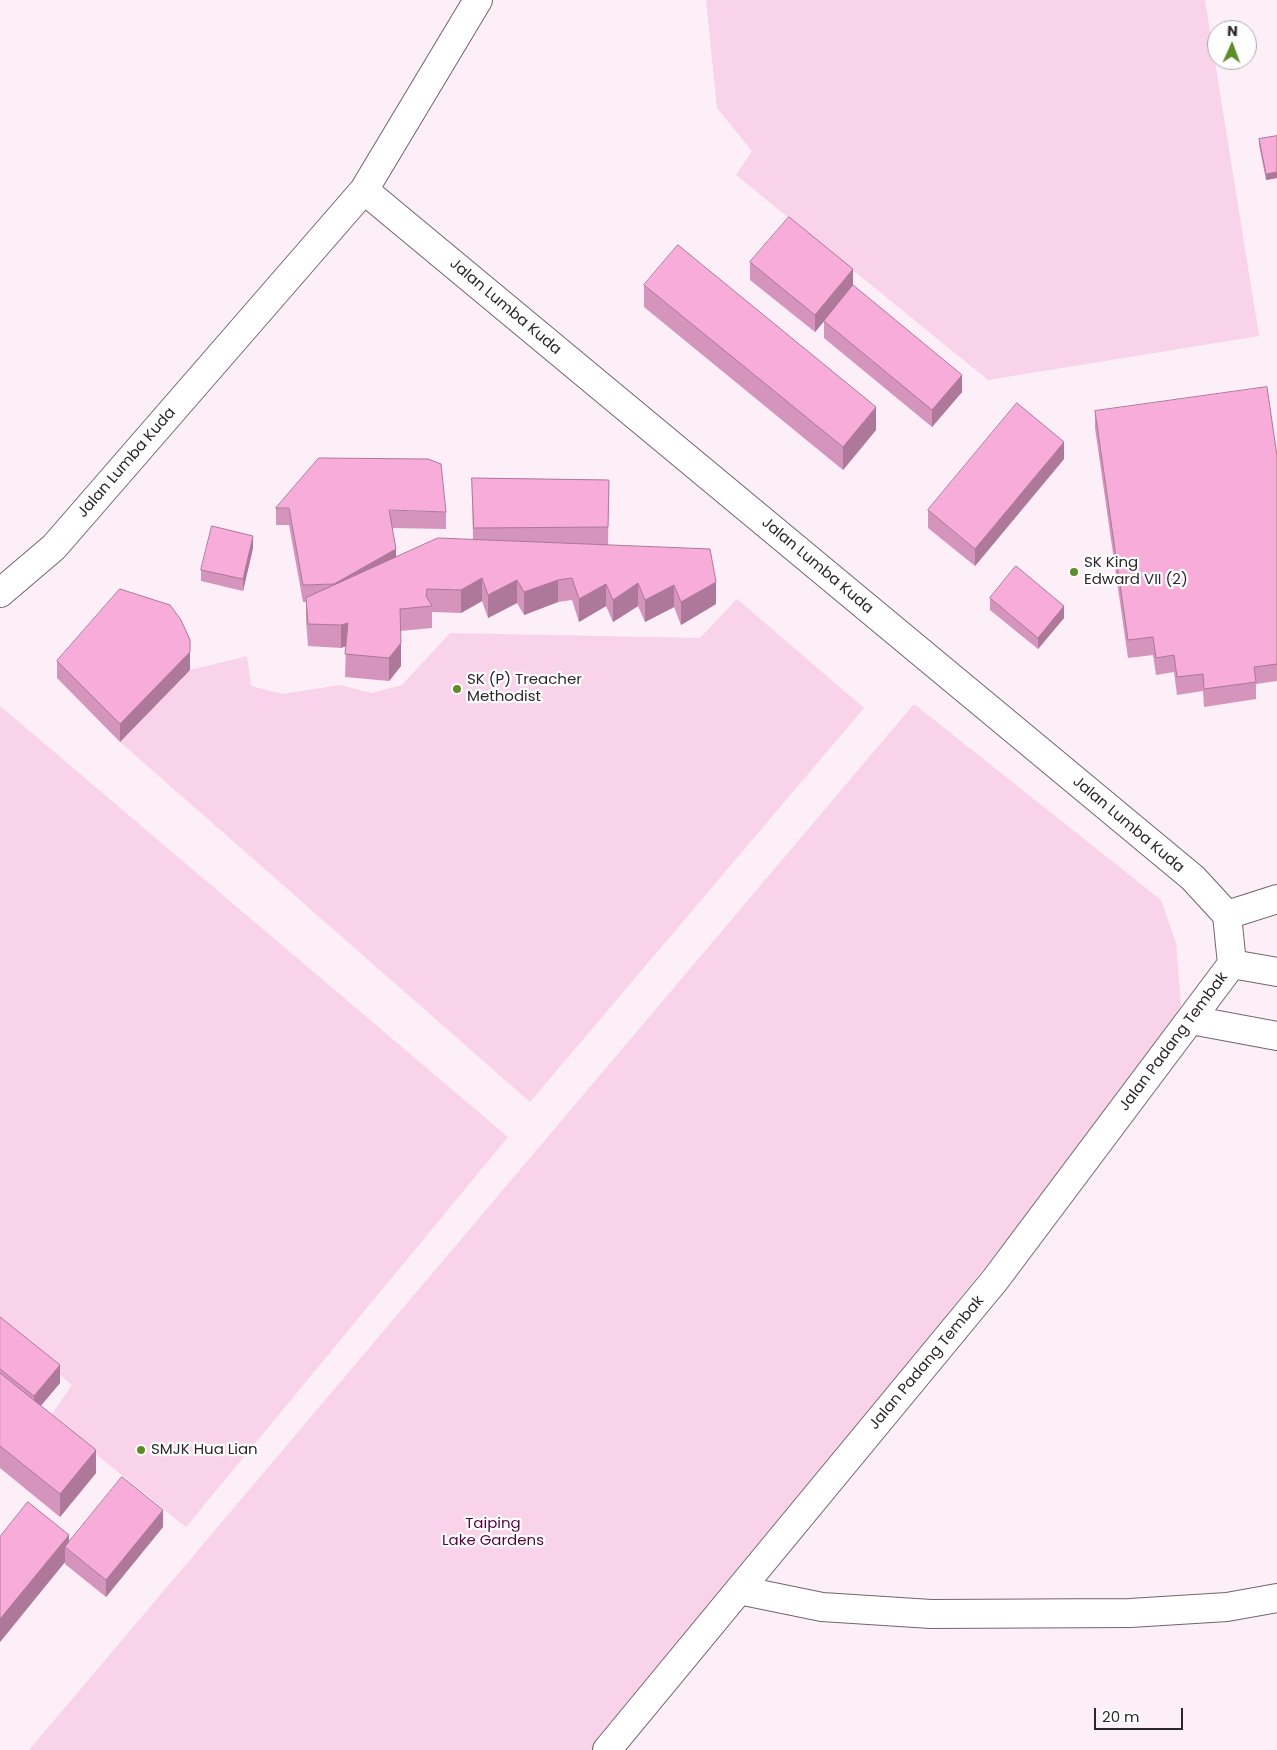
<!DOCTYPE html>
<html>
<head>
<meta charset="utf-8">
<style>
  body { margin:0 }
  #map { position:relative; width:1277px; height:1750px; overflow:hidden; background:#fdeff7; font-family:Poppins,sans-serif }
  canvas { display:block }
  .north { position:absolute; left:1207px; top:20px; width:50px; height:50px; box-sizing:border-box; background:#fff; border:1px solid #aba8aa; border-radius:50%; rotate:2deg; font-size:14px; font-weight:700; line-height:20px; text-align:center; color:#2d262a }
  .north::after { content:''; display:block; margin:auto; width:18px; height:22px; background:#5b8e27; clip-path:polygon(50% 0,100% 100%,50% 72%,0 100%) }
  .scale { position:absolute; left:1094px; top:1708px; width:89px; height:22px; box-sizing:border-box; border:2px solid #2d262a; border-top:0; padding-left:6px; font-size:15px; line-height:18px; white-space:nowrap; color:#2d262a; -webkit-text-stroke:4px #fff; paint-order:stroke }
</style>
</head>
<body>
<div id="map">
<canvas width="1277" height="1750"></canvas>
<div class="north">N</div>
<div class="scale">20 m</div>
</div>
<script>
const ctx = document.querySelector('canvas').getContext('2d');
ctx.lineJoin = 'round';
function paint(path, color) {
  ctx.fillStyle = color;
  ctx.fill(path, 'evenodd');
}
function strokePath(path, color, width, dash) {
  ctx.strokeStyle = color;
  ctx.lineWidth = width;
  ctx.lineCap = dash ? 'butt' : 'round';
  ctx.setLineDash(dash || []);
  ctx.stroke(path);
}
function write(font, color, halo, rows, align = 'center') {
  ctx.font = font + ' Poppins,sans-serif';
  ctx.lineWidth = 4.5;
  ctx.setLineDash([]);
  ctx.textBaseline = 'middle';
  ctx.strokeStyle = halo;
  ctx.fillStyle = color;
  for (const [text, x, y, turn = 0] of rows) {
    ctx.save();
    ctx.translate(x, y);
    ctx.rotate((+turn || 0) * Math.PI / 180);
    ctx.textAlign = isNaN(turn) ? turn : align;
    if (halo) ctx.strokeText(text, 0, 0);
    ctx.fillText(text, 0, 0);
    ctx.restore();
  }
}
const green = new Path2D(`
  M706 0H1205L1259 336 988 380 736 175 752 151 717 108Z
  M737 599 864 708 530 1102 120 742 190 670 247 656 251 686 282 694 340 685 372 693 402 685 450 633 700 638Z
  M914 704 1161 900 1176 943 1181 1006 1125 1094 755 1552 591 1750H29Z
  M0 706 508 1137 186 1527 50 1417 72 1385 0 1327Z`);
const minor = new Path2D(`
  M364 190 1193 878 1227 915 1232 964
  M0 593 54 547 364 190 478 0
  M1227 915 1277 899
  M1232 964 1277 972
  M1191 1020 1277 1036
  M739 1590 822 1607 931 1614 1130 1613 1227 1607 1277 1598
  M607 1750 995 1280 1232 964`);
const wall = new Path2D(`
  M1277 136V178L1266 180 1259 145V139Z
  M750 262 853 286 962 392 932 427 824 338V321L815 332 750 280Z
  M644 285 876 430 843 470 644 307Z
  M1095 411 1277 456V681L1256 684V699L1204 707 1203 691 1177 695 1174 672 1156 675 1153 655 1128 658 1095 428Z
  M1064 459 975 566 928 528V510Z
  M472 478 609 480 608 545 716 604 681 625 674 607 645 622 638 606 613 622 606 606 579 622 572 600 558 602 524 615 517 603 488 618 482 601 461 613 432 612V628L400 631 401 666 389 681 345 677 346 646 341 648 308 646 306 620V602H303L289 525H276V508L446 512V529L392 528 396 557 473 540Z
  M253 548 243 591 201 581V570Z
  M990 598 1064 618 1038 649 990 610Z
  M57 661 190 670 120 742 57 678Z
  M0 1317 60 1383 40 1406 96 1473 60 1517 0 1468Z
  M163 1527 106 1597 65 1564V1562L0 1642V1537L69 1543Z`);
const shadedWall = new Path2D(`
  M1277 172V178L1266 180V174Z
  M853 269V287L815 332V315Z
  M962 375V392L932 427V410Z
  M876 407V430L843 470V447Z
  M1064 442V459L975 566V549Z
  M253 536V548L243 591V579Z
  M396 549V567L334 601V584Z
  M482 578V601L461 613V590Z
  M517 580V603L488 618V595Z
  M558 580V602L524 615V592Z
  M716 582V604L681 625V602Z
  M638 583V606L613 622V600Z
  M606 584V606L579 622V599Z
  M674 585V607L645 622V600Z
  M1064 606V618L1038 649V638Z
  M348 623V645L341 648V625Z
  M190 640V670L120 742V724Z
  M401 643V666L389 681V658Z
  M60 1365V1383L34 1414V1396Z
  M96 1450V1473L60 1517V1494Z
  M163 1510V1527L106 1597V1580Z
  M69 1535V1550L65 1547V1562L0 1642V1619Z`);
const building = new Path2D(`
  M1277 136V172L1266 174 1259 139Z
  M789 217 853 269 815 315 750 262Z
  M678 245 876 407 843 447 644 285Z
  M853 285 962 375 932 410 824 321Z
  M1267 387 1277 456V664L1254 667 1256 682 1204 689 1203 674 1177 677 1174 655 1156 658 1153 637 1128 640 1095 411Z
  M1017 403 1064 442 975 549 928 510Z
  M319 458 428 459 441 464 446 512 389 510 396 549 334 584 303 585 289 508H276Z
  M472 478 609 480 608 527 474 528Z
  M212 526 253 536 243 579 201 570Z
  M438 538 710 549 716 582 681 602 674 585 645 600 638 583 613 600 606 584 579 599 572 578 558 580 524 592 517 580 488 595 482 578 461 590 427 589 426 596 432 606 400 609 401 643 389 658 345 654 348 623 341 625 308 624 306 598Z
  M1016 566 1064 606 1038 638 990 598Z
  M120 589 170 605 181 620 190 640V652L120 724 57 661Z
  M0 1317 60 1365 34 1396 0 1369Z
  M0 1373 96 1450 60 1494 0 1446Z
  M122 1477 163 1510 106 1580 65 1547Z
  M28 1502 69 1535 0 1619V1537Z`);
const markers = [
  [1074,572,5,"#5b8e27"],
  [457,689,5,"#5b8e27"],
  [141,1450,5,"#5b8e27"]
];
const streetNames = [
  ["Jalan Lumba Kuda",505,307,40],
  ["Jalan Lumba Kuda",127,463,-49],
  ["Jalan Lumba Kuda",817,566,40],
  ["Jalan Lumba Kuda",1128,825,40],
  ["Jalan Padang Tembak",1174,1042,-53],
  ["Jalan Padang Tembak",927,1363,-50]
];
const poiNames = [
  ["SK King",1084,563],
  ["Edward VII (2)",1084,580],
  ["SK (P) Treacher",467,680],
  ["Methodist",467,697],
  ["SMJK Hua Lian",151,1450]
];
const parkNames = [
  ["Taiping",493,1524],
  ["Lake Gardens",493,1541]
];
paint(green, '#f9d3e9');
strokePath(minor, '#73646d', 30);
strokePath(minor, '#fff', 28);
paint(wall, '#d494bb');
paint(shadedWall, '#ad7899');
paint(building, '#f7acda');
strokePath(building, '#ad7899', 1);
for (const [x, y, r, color] of markers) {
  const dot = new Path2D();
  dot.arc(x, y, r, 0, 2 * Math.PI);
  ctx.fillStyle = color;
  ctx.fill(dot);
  strokePath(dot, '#fff', 2);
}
write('15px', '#2d262a', '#fff', streetNames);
write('15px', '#2d262a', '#fff', poiNames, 'left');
write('15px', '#590042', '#fff', parkNames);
</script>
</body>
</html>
